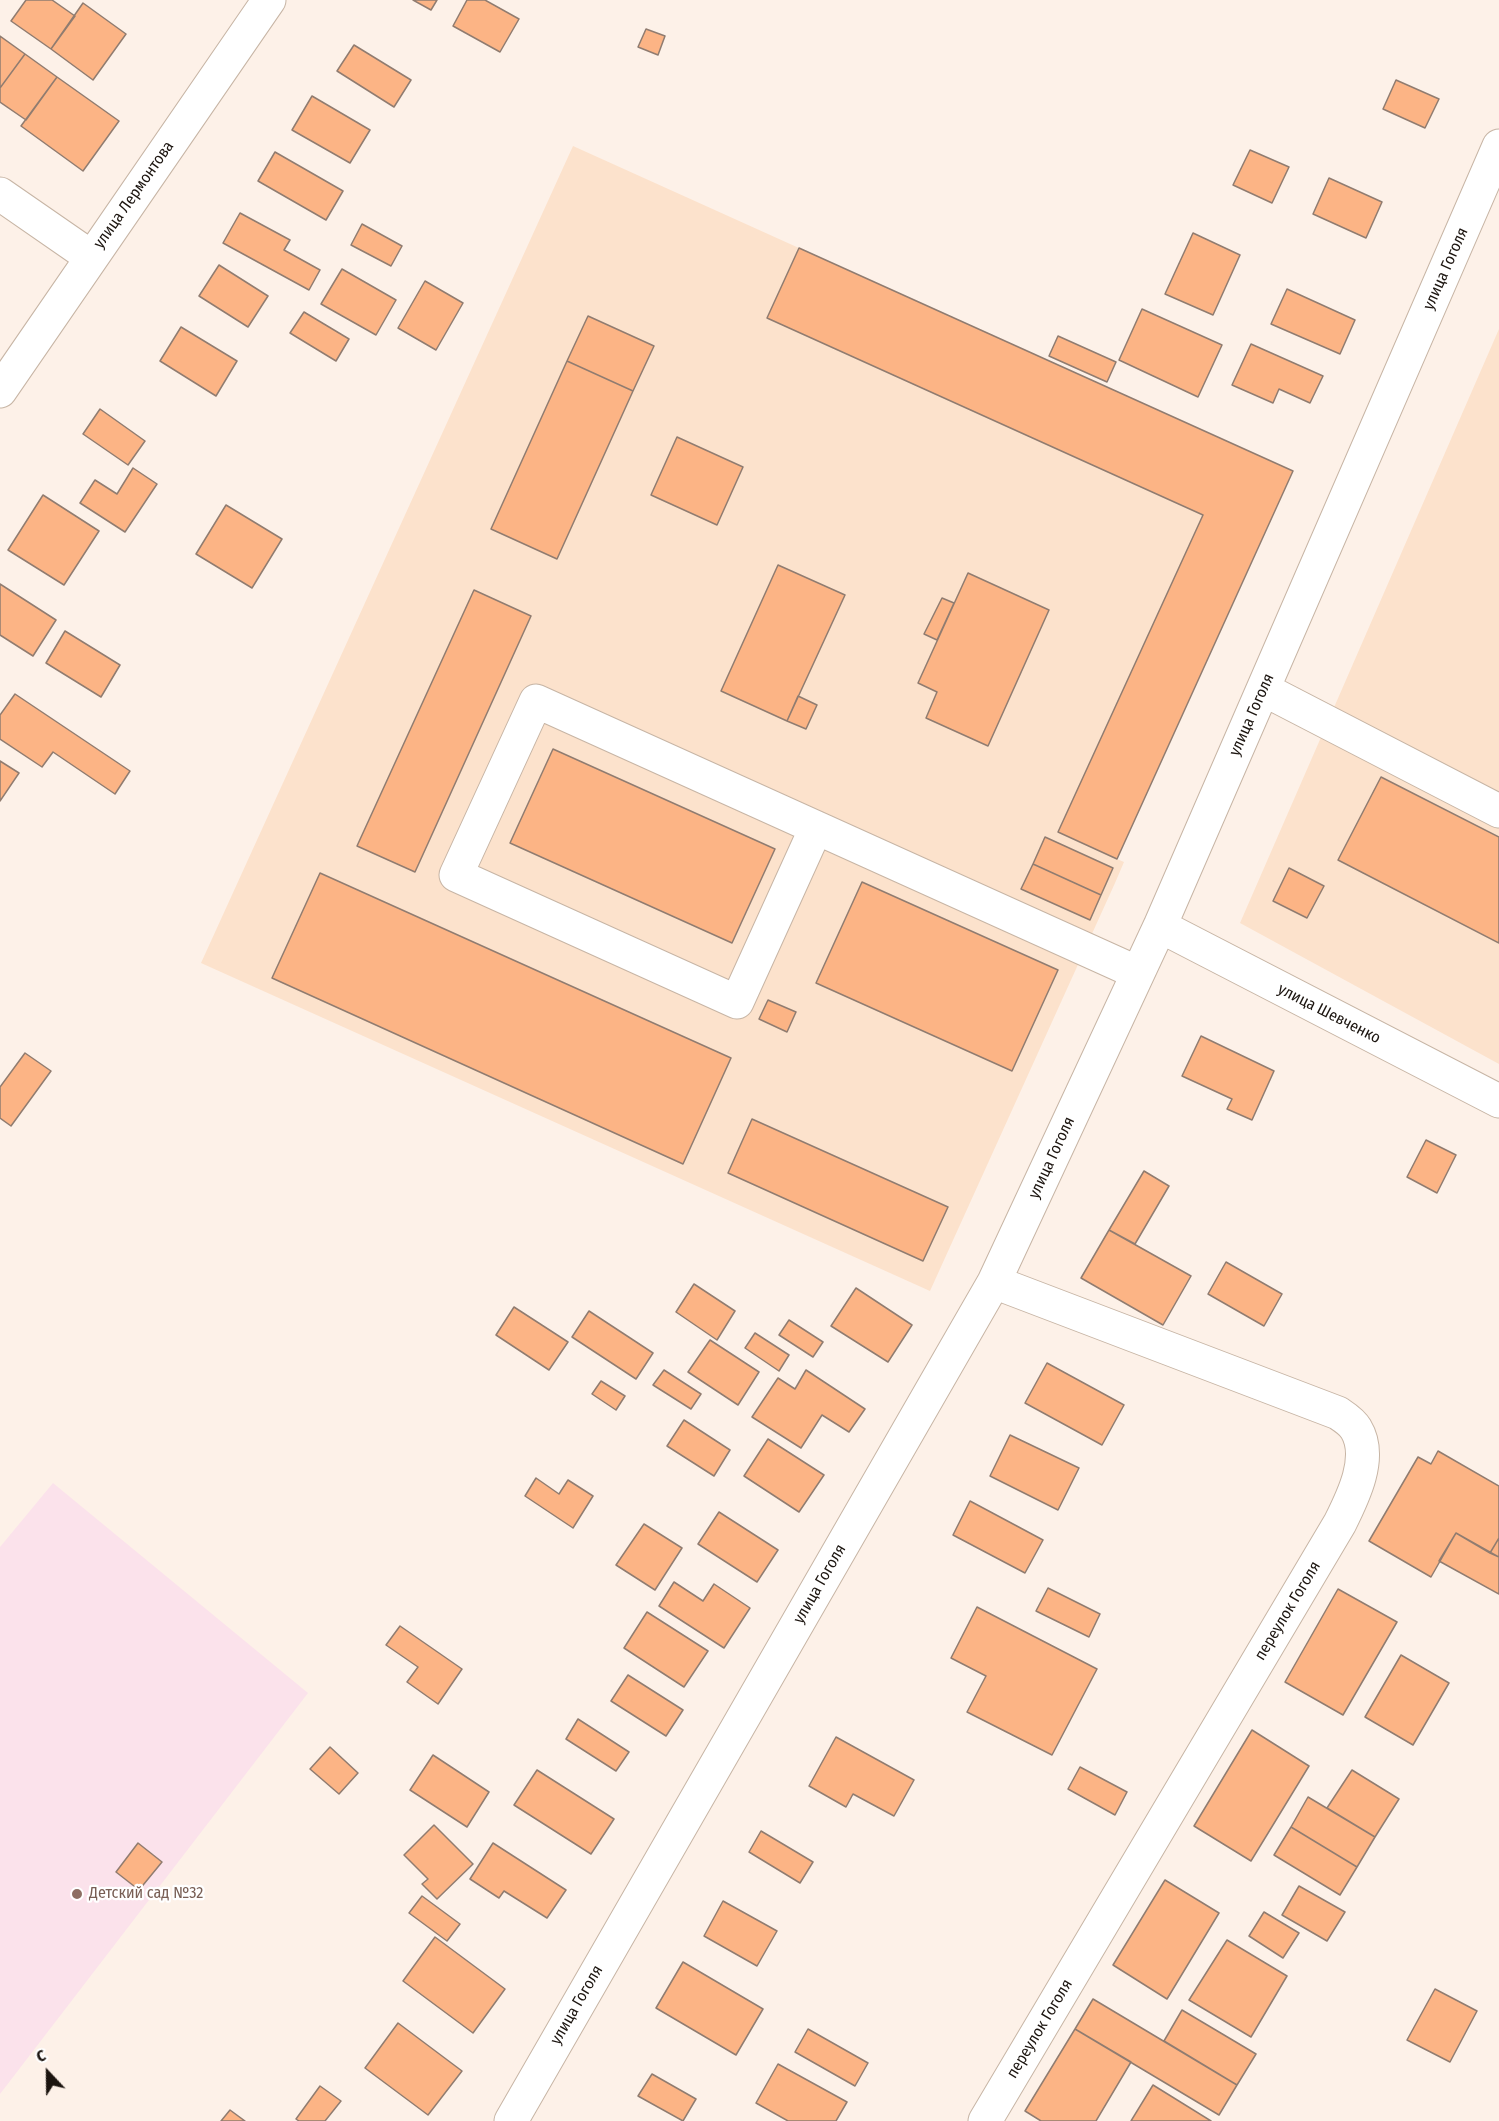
<!DOCTYPE html>
<html>
<head>
<meta charset="utf-8">
<style>
  body { margin:0 }
  #map { position:relative; width:1499px; height:2121px; overflow:hidden; background:#fdf1e8; font-family:"Fira Sans Condensed",sans-serif }
  canvas { display:block }
  .north { position:absolute; left:18px; top:2043px; width:60px; height:60px; -webkit-text-stroke:4px #fff; paint-order:stroke; rotate:338deg; font-size:16px; font-weight:700; line-height:24px; text-align:center; color:#1c1510 }
  .north::after { content:''; display:block; margin:auto; width:21px; height:27px; background:#1c1510; clip-path:polygon(50% 0,100% 100%,50% 72%,0 100%) }
</style>
</head>
<body>
<div id="map">
<canvas width="1499" height="2121"></canvas>
<div class="north">С</div>
</div>
<script>
const ctx = document.querySelector('canvas').getContext('2d');
ctx.lineJoin = 'round';
function paint(path, color) {
  ctx.fillStyle = color;
  ctx.fill(path, 'evenodd');
}
function strokePath(path, color, width, dash) {
  ctx.strokeStyle = color;
  ctx.lineWidth = width;
  ctx.lineCap = dash ? 'butt' : 'round';
  ctx.setLineDash(dash || []);
  ctx.stroke(path);
}
function write(font, color, halo, rows, align = 'center') {
  ctx.font = font + ' "Fira Sans Condensed",sans-serif';
  ctx.lineWidth = 4.5;
  ctx.setLineDash([]);
  ctx.textBaseline = 'middle';
  ctx.strokeStyle = halo;
  ctx.fillStyle = color;
  for (const [text, x, y, turn = 0] of rows) {
    ctx.save();
    ctx.translate(x, y);
    ctx.rotate((+turn || 0) * Math.PI / 180);
    ctx.textAlign = isNaN(turn) ? turn : align;
    if (halo) ctx.strokeText(text, 0, 0);
    ctx.fillText(text, 0, 0);
    ctx.restore();
  }
}
const built = new Path2D(`
  M573 146 1293 471 1117 859 1124 862 1115 883 930 1291 201 963Z
  M1499 329V1064L1240 923Z`);
const education = new Path2D(`
  M53 1483 308 1693 0 2094V1547Z`);
const building = new Path2D(`
  M26 0H52L75 16 51 49 11 21Z
  M413 0H437L431 10Z
  M467 0H485L519 19 500 52 453 26Z
  M83 3 126 34 93 80 51 49Z
  M646 29 665 36 658 55 638 47Z
  M0 36 25 54 0 88Z
  M354 45 411 80 394 107 337 71Z
  M25 54 57 77 26 120 0 102V88Z
  M57 77 119 121 83 171 21 126Z
  M1396 80 1439 99 1425 128 1383 109Z
  M312 96 370 130 350 163 292 130Z
  M1250 150 1289 167 1272 203 1233 185Z
  M275 152 343 191 326 220 258 181Z
  M1329 178 1382 202 1366 238 1313 214Z
  M240 213 290 240 284 250 320 270 309 290 223 243Z
  M362 224 402 246 391 266 351 245Z
  M1193 233 1240 255 1213 315 1165 294Z
  M799 248 1293 471 1117 859 1058 832 1203 515 767 318Z
  M219 265 268 296 248 327 199 296Z
  M342 269 396 300 376 335 321 304Z
  M425 281 463 303 436 350 398 328Z
  M1287 289 1355 320 1340 354 1271 324Z
  M1142 309 1222 345 1198 397 1119 360Z
  M304 312 349 339 336 361 290 333Z
  M588 316 654 346 633 391 567 361Z
  M181 327 237 361 216 396 160 361Z
  M1058 336 1116 362 1107 382 1049 356Z
  M1251 344 1323 376 1310 403 1279 389 1273 403 1232 385Z
  M567 361 633 391 557 559 491 529Z
  M100 409 145 441 128 465 83 434Z
  M677 437 743 467 717 525 651 495Z
  M133 468 157 484 125 532 80 503 95 480 117 494Z
  M43 495 99 531 64 585 8 550Z
  M226 505 282 539 252 588 196 554Z
  M778 565 845 595 787 721 721 691Z
  M968 573 1049 610 988 746 926 718 937 692 918 683Z
  M0 584 56 620 33 656 0 635Z
  M474 590 531 616 415 872 357 846Z
  M942 598 954 603 937 640 924 634Z
  M65 631 120 665 101 697 46 663Z
  M15 694 130 771 115 794 53 752 42 767 0 739V715Z
  M798 696 817 705 806 729 787 721Z
  M553 749 775 849 732 943 510 843Z
  M0 761 19 773 0 801Z
  M1381 777 1499 837V943L1338 860Z
  M1045 837 1113 868 1101 895 1033 864Z
  M1033 864 1101 895 1090 920 1021 889Z
  M1289 868 1324 886 1307 918 1273 901Z
  M320 873 731 1058 683 1164 272 978Z
  M862 882 1058 970 1012 1071 816 983Z
  M768 1000 796 1012 787 1032 759 1019Z
  M1201 1036 1274 1071 1252 1120 1227 1109 1232 1099 1182 1076Z
  M25 1053 51 1071 11 1126 0 1118V1087Z
  M752 1119 948 1207 923 1261 728 1173Z
  M1426 1140 1456 1155 1437 1193 1407 1177Z
  M1144 1171 1169 1186 1135 1244 1109 1230Z
  M1109 1230 1191 1276 1163 1325 1081 1278Z
  M1226 1262 1282 1294 1264 1326 1208 1294Z
  M694 1284 735 1311 717 1340 676 1312Z
  M856 1288 912 1325 888 1362 831 1326Z
  M514 1307 568 1342 549 1370 496 1335Z
  M589 1311 653 1353 636 1379 572 1337Z
  M789 1320 823 1342 813 1357 779 1335Z
  M755 1333 789 1355 779 1371 745 1348Z
  M710 1340 759 1372 738 1405 688 1372Z
  M1047 1363 1124 1405 1102 1445 1025 1403Z
  M664 1370 701 1394 691 1409 653 1385Z
  M806 1370 865 1409 849 1432 822 1415 801 1448 752 1417 778 1378 795 1389Z
  M601 1381 625 1396 616 1410 592 1394Z
  M684 1420 730 1450 714 1476 667 1446Z
  M1010 1435 1079 1468 1058 1510 990 1476Z
  M768 1439 824 1475 799 1512 744 1476Z
  M1438 1451 1499 1486V1538L1490 1553 1456 1533 1431 1577 1369 1541 1418 1457 1431 1464Z
  M536 1478 559 1494 568 1480 593 1496 573 1528 525 1496Z
  M970 1501 1043 1540 1025 1573 953 1535Z
  M719 1512 778 1550 757 1582 698 1544Z
  M644 1524 682 1548 655 1590 616 1565Z
  M1456 1533 1499 1557V1594L1439 1561Z
  M1499 1538V1557L1490 1553Z
  M674 1582 703 1601 714 1584 750 1608 724 1648 659 1606Z
  M1048 1588 1100 1614 1089 1637 1036 1611Z
  M1338 1589 1397 1622 1343 1715 1285 1682Z
  M977 1607 1097 1669 1052 1755 967 1712 986 1676 951 1658Z
  M647 1612 708 1651 684 1687 624 1648Z
  M400 1626 462 1669 438 1704 407 1682 418 1667 386 1645Z
  M1401 1655 1449 1683 1413 1745 1365 1717Z
  M628 1675 683 1710 666 1736 611 1701Z
  M578 1719 629 1752 616 1771 566 1739Z
  M1252 1730 1309 1766 1251 1861 1194 1826Z
  M836 1737 914 1780 894 1816 853 1794 846 1807 809 1786Z
  M330 1747 358 1773 339 1794 310 1769Z
  M433 1755 489 1792 467 1827 410 1790Z
  M1080 1767 1127 1792 1115 1815 1068 1789Z
  M537 1770 614 1819 591 1854 514 1805Z
  M1352 1770 1399 1799 1375 1837 1327 1808Z
  M1308 1797 1375 1837 1357 1867 1291 1827Z
  M434 1825 473 1864 437 1899 422 1884 428 1879 404 1855Z
  M1291 1827 1357 1867 1340 1895 1274 1855Z
  M761 1831 813 1862 800 1883 749 1852Z
  M138 1843 162 1862 139 1890 116 1872Z
  M493 1843 566 1890 547 1918 504 1891 499 1898 470 1879Z
  M1165 1880 1219 1913 1167 1999 1113 1965Z
  M1299 1886 1345 1912 1327 1941 1282 1915Z
  M422 1896 460 1924 447 1941 409 1913Z
  M723 1901 777 1931 757 1966 704 1936Z
  M1264 1912 1299 1933 1283 1958 1249 1936Z
  M435 1937 505 1989 473 2033 403 1981Z
  M1227 1940 1287 1976 1251 2037 1189 2000Z
  M683 1962 763 2009 736 2055 656 2008Z
  M1435 1989 1477 2011 1450 2062 1407 2040Z
  M1093 1999 1237 2085 1219 2115 1075 2029Z
  M1182 2010 1256 2054 1237 2085 1164 2041Z
  M398 2023 462 2071 428 2115 365 2068Z
  M808 2029 868 2063 855 2086 795 2052Z
  M1075 2029 1131 2062 1096 2121H1041L1025 2111Z
  M778 2064 847 2102 836 2121H788L756 2103Z
  M652 2074 696 2099 683 2121 638 2096Z
  M1153 2085 1211 2121H1131Z
  M320 2086 341 2101 325 2121H299L296 2119Z
  M230 2110 245 2121H221Z`);
const minor = new Path2D(`
  M0 194 91 257
  M0 391 269 0
  M1263 689 1499 811
  M816 828 737 1002 456 875 536 701 1138 973
  M1160 926 1499 1101
  M511 2121 994 1282 1160 926 1499 146
  M985 2121 1340 1523C1353 1497 1373 1457 1356 1429 1352 1422 1344 1417 1338 1413L994 1282`);
const markers = [
  [77,1894,6,"#8d6e63"]
];
const streetNames = [
  ["улица Лермонтова",134,195,-55],
  ["улица Гоголя",1446,269,-66],
  ["улица Гоголя",1252,715,-66],
  ["улица Шевченко",1329,1014,27],
  ["улица Гоголя",1052,1158,-65],
  ["улица Гоголя",820,1584,-60],
  ["переулок Гоголя",1288,1611,-59],
  ["улица Гоголя",577,2005,-60],
  ["переулок Гоголя",1040,2029,-59]
];
const educationNames = [
  ["Детский сад №32",89,1894]
];
paint(built, '#fce2cc');
paint(education, '#fbe2eb');
paint(building, '#fcb485');
strokePath(building, '#907c70', 1.5);
strokePath(minor, '#c7b5a5', 35);
strokePath(minor, '#fff', 33);
for (const [x, y, r, color] of markers) {
  const dot = new Path2D();
  dot.arc(x, y, r, 0, 2 * Math.PI);
  ctx.fillStyle = color;
  ctx.fill(dot);
  strokePath(dot, '#fff', 2);
}
write('16px', '#1c1510', '#fff', streetNames);
write('16px', '#785e54', '#fff', educationNames, 'left');
</script>
</body>
</html>
